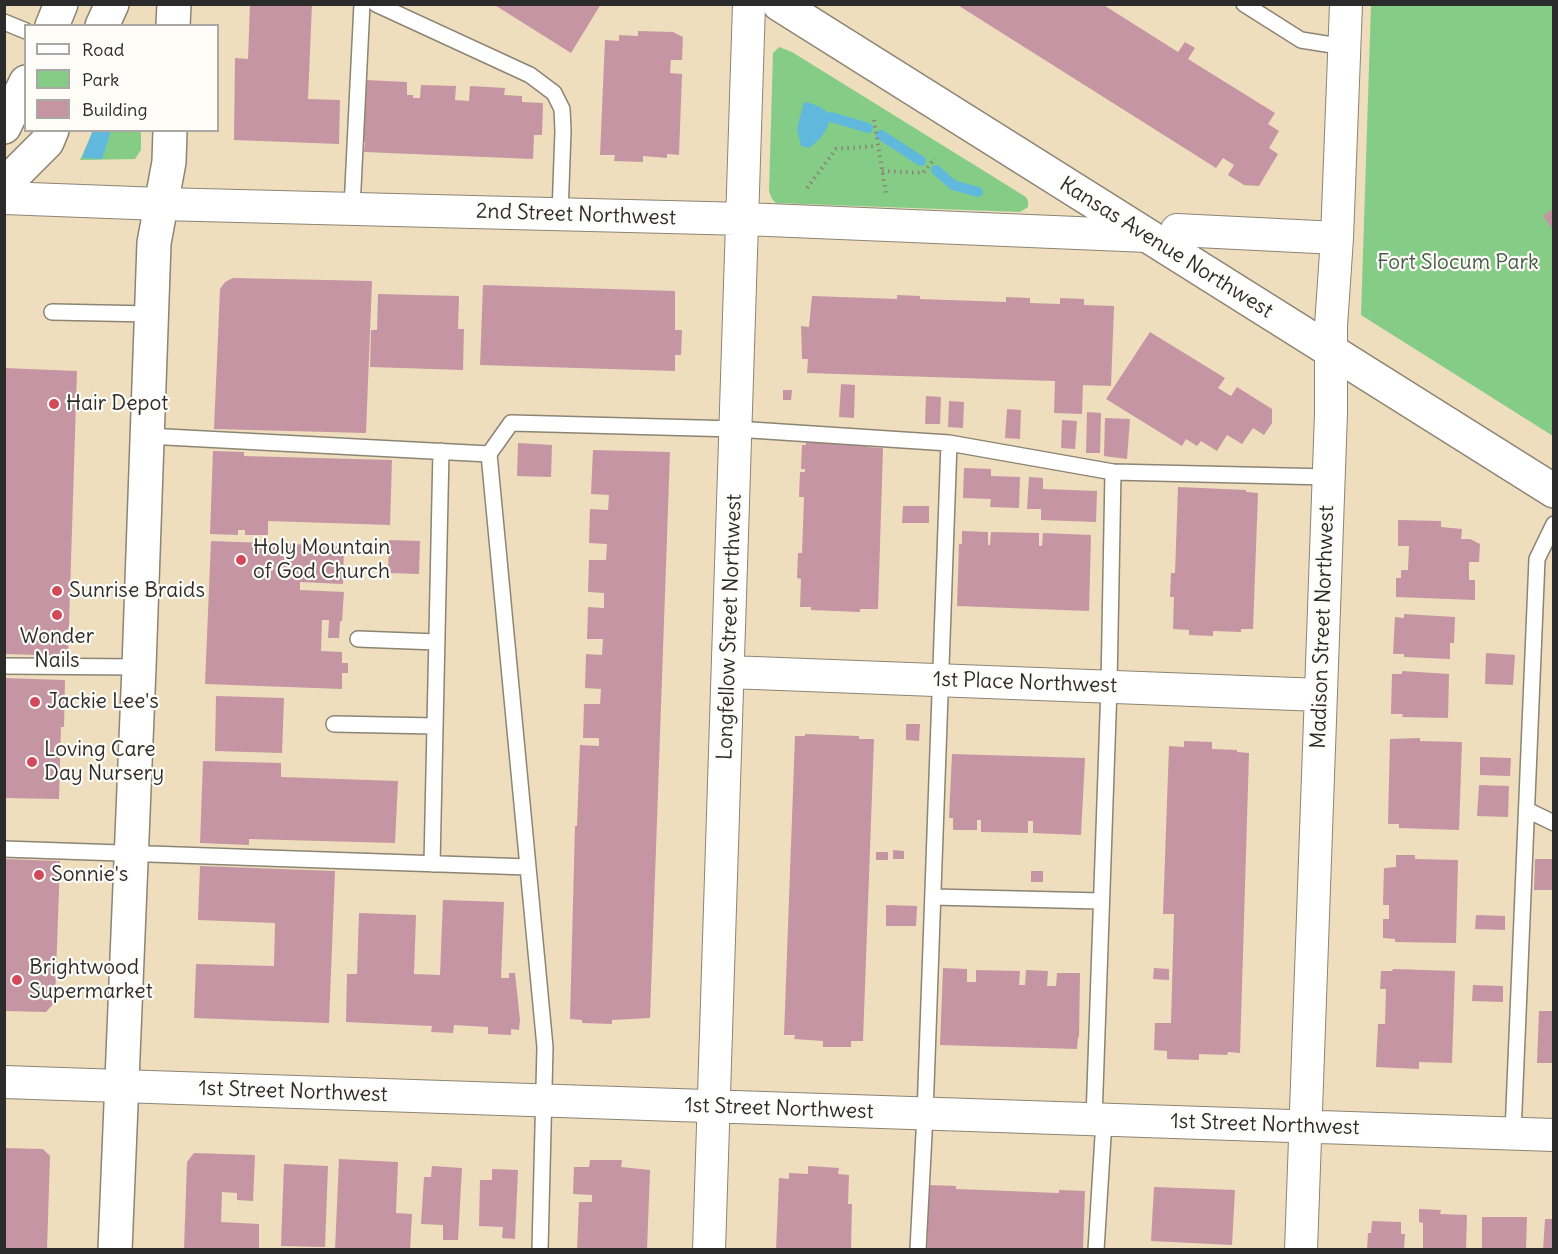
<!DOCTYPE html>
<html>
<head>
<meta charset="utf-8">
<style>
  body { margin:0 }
  #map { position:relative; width:1558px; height:1254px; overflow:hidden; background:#eedebd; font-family:Delius,sans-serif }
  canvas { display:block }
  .frame { position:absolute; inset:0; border:6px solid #2b2b2b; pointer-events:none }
  .legend { position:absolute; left:24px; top:24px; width:195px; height:108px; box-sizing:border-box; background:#fdfcf7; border:2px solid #a9a8a5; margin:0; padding:8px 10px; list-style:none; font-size:18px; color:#2b2b2b }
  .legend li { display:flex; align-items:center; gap:12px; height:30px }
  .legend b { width:30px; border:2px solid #a9a8a5 }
</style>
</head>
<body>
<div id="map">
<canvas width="1558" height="1254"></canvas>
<div class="frame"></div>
<ul class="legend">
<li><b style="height:8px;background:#fff"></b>Road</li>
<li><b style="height:16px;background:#85cc87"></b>Park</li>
<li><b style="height:16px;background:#c695a3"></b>Building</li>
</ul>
</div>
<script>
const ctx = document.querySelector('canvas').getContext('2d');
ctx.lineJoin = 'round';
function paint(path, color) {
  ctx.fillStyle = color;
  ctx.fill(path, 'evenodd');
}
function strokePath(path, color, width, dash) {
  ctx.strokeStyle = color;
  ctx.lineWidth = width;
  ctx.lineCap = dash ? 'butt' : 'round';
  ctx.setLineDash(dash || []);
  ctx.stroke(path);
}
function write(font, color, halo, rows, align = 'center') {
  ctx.font = font + ' Delius,sans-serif';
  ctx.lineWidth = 4.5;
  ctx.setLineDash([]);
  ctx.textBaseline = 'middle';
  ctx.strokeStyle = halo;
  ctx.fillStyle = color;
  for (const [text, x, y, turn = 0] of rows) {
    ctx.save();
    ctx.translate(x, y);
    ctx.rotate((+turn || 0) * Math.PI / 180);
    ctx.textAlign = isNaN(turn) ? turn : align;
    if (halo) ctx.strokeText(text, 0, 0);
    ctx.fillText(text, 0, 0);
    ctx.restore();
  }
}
const green = new Path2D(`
  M1371 5H1553V436L1361 315Z
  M779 47 792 52 1026 197 1028 201V207L1020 212 776 203 772 199 769 191 773 53Z
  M93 131H141V150L135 159 80 160Z`);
const water = new Path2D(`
  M804 102C815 104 825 108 831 117 827 131 821 139 809 148L801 146 797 129Z
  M93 130 111 131 102 159 82 158Z`);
const stream = new Path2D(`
  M831 117 868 128
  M881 135 921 161
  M936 170 953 185 978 192`);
const building = new Path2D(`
  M250 4H312L308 99 340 100 339 144 234 140 235 58 248 59Z
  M493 4H601L571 53Z
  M956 4H1102L1178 52 1185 42 1195 48 1188 59 1275 113 1268 124 1279 131 1269 148 1278 154 1259 186 1244 185 1228 175 1234 165 1223 158 1216 168Z
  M638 31 673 32 683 37 682 60H671L670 73 682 74 679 155 667 154V158L643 156V162L614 161 615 155H600L605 40 619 41V35L638 36Z
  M365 80 407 82V95H413V98H420L421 85 456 86 455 100 469 101 470 86 505 88 504 95 522 96V102L543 103 542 135H534L533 159 364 152 365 142H362Z
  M1554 208V231L1543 216Z
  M233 278 372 281 366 433 214 429 220 289 225 282Z
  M483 285 675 291V330H682L681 355H675V371L480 365Z
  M378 294 459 296 458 329H464L463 370 370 367 371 330H377Z
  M897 295 920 296V299L1006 302V297L1030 298V303L1060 304V298L1084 299V305L1114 306 1111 386 1083 385 1082 414 1054 413 1055 381 807 373 808 359H802L801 326 809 327 812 296 897 299Z
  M1150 332 1225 378 1218 388 1231 396 1237 387 1272 409V423L1264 435 1253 428 1242 444 1227 435 1217 451 1201 441 1197 446 1186 439 1182 446 1106 399Z
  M4 368 77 371 68 656 4 654Z
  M841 384 855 385 854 418 839 417Z
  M783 390H792L791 400H783Z
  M926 396 941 397 940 424H925Z
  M949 401 964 402 963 428 948 427Z
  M1007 409 1021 410 1020 439 1005 438Z
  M1087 412 1101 413 1100 453H1086Z
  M1105 418 1130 419 1127 459 1104 456Z
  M1062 420 1077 421 1075 449 1061 448Z
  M806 440 867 444V447L883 448 878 609H860V612L811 610V607H800L801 579 797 578 798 553H802L804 497H799L800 472H805V469H801L802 445H806Z
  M518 443 552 445 551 477 517 476Z
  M593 450 670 452 650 1018 612 1020V1024L582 1023V1020L570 1019 575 826H577L580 745 599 746V738H583L584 704H600L601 689 585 688 586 654 602 655 603 639H587L588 607 604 608V593L588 592 589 560H606L607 544 589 543 590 509 608 510 609 495 591 494Z
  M213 451 244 452V456L392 460 390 525 268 521V535H245V530H238V535L210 534Z
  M964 468 991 469V476L1020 477 1019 508 990 507 991 499 963 498Z
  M1029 477 1043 478V489L1097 491 1096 522 1041 520V509H1027Z
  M1178 487 1246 490V492L1258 493 1253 629H1241V632L1213 631V636L1189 635V630L1173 629 1174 597H1170L1171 573H1175Z
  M903 506H929V523H902Z
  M1398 520 1441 521V527L1462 529 1461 539H1470L1480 544 1479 562H1469V580H1475V600L1396 597V578H1401V570H1408V567L1409 546H1398Z
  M962 531 988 532V545H990L991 532 1039 533V546H1042L1043 533 1091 535 1089 611 957 606 959 544H962Z
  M389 540 420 541 419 574 388 573Z
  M211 541 344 546 343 584 300 582V590L344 592 342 621H340L339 638H328L329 620H322L321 651 342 652V663H348V673H342V689L205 684Z
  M1404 614 1455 617 1454 643H1450V659L1404 657V654H1393L1395 617 1404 618Z
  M1486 653 1515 655 1513 685 1485 684Z
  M1402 671 1449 674 1448 718 1402 717 1403 714H1391L1392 674H1402Z
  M4 678 65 680 64 727H61L59 799 4 798Z
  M216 696 284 698 282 753 215 751Z
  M906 724H920L919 741 906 740Z
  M805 734 859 736V739H874L863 1041H851V1047H823V1041L794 1039 795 1035H784L795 736H805Z
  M1420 738V741L1462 742 1459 830 1399 828V824H1388L1390 739Z
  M1184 741 1212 742V749L1237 750V752L1249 753 1240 1053 1228 1052 1227 1055 1199 1054V1060L1167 1059V1051L1154 1050 1155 1023H1171L1174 914H1163L1169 746 1184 747Z
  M952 754 1085 758 1081 835 1033 833V821H1028V833L981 832V820H977V830H953V818H949Z
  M1480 757 1511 758 1510 776 1480 775Z
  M203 761 281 763V777L398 781 395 843 249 839V845L200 843Z
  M1479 785 1509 786 1508 817 1477 816Z
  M893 850 904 851V859H893Z
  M876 852H888V860H876Z
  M1396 855H1415V859L1458 860 1456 943 1395 942V939L1383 938V919H1389V905H1383L1384 868 1396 867Z
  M4 859 60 861 55 1002 46 1012 4 1011Z
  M1535 859H1554V890H1534Z
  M200 866 335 871 329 1023 194 1018 196 964 274 966 275 923 198 920Z
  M1031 871H1043V882H1031Z
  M443 900 504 902 501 978H509V973H515L520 1020 519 1030 511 1029V1035L488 1034V1027L454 1025 453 1033 431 1032 432 1026 346 1022 347 974H357L359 913 416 915 414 974 440 975Z
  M886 905 917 906 916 926H886Z
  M1476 915 1505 916V930L1475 929Z
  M943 968 967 969V982H976V970L1020 971 1019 985H1025L1026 970 1048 971 1047 986H1056L1057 973H1080L1079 1037H1078L1077 1049 940 1045Z
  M1154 968 1169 969V980L1153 979Z
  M1393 969 1455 971 1452 1063 1419 1062V1069L1376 1067 1378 1024H1385L1386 989H1380L1381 971H1392Z
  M1473 985 1503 986V1002L1472 1001Z
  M1539 1011H1554V1063H1537Z
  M4 1148 43 1149 50 1156 47 1250H4Z
  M194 1153 255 1155 253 1201 237 1200V1193L222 1192 221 1222 259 1224V1250H184L187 1162Z
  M339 1159 398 1162 396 1213 412 1214 410 1250H335Z
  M590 1160H622L621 1167 650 1170 647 1250H577L579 1202H592V1195L573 1194 574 1167H589Z
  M284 1164 328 1166 325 1247 281 1246Z
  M432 1166 462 1168 458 1240H443V1225L421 1224 424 1177H431Z
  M808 1166 839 1168 838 1174 849 1175 848 1204H852L851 1250H776L779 1178 789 1179V1173L808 1174Z
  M492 1169 518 1170 515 1239 502 1238 503 1227 479 1226 480 1180H492Z
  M929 1185 956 1186V1189L1059 1193V1190L1085 1191 1083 1250H927Z
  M1154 1187 1235 1190 1232 1245 1151 1241Z
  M1419 1209 1441 1210 1440 1214 1467 1215 1466 1250H1423V1223L1419 1222Z
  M1482 1217H1527L1526 1250H1482Z
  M1545 1219H1554V1250H1543Z
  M1372 1221 1401 1222V1234H1405L1404 1250H1367L1368 1233H1371Z`);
const path = new Path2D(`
  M874 120 886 194
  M882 171 923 173 935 158
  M807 188 836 149 877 146`);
const lane = new Path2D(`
  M376 4 530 75 554 93 562 109 563 131 560 214
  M1244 4 1301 40 1345 47
  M4 22 26 31
  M352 208 362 4
  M52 312 151 314
  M147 436 489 454 511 423 736 429 949 443 1113 472 1329 477
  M489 454 545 1047 540 1250
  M358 639 437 642
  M4 666 139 667
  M334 724 435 726
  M1527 810 1554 823
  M4 849 528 867
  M432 864 441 451
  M933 897 1101 901
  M1094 1119 1109 686 1113 472
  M1513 1133 1537 559 1554 524
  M918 1250 925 1114 949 443
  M1096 1250 1104 1120`);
const street = new Path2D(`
  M4 198 161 204 745 219 1148 236
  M1177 230 1337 238
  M729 672 1321 695
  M4 1082 1554 1135
  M709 1250C723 835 739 420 749 4
  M1301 1250 1331 413V326L1337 238 1346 4`);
const secondary = new Path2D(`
  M779 4 1554 491
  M173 26 174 4
  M115 1250 139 667 154 243 169 162 170 130`);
const primary = new Path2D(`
  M52 26 61 4
  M102 26 112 4
  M4 127 26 82
  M4 185 47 142 52 130`);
const markers = [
  [54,404,6,"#d1495b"],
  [241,560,6,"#d1495b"],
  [57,591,6,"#d1495b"],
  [57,615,6,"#d1495b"],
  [35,702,6,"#d1495b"],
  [32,762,6,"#d1495b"],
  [39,875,6,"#d1495b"],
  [17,980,6,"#d1495b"]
];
const streetNames = [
  ["2nd Street Northwest",576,215,2],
  ["Kansas Avenue Northwest",1166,248,32],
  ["Longfellow Street Northwest",730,627,-88],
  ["Madison Street Northwest",1323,627,-88],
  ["1st Place Northwest",1025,683,2],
  ["1st Street Northwest",293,1092,2],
  ["1st Street Northwest",779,1109,2],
  ["1st Street Northwest",1265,1125,2]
];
const parkNames = [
  ["Fort Slocum Park",1458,263]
];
const poiNames = [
  ["Hair Depot",66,404],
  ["Holy Mountain",253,548],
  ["of God Church",253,572],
  ["Sunrise Braids",69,591],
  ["Wonder",57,637,"center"],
  ["Nails",57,661,"center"],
  ["Jackie Lee's",47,702],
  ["Loving Care",44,750],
  ["Day Nursery",44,774],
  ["Sonnie's",51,875],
  ["Brightwood",29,968],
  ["Supermarket",29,992]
];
paint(green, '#85cc87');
paint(water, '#60b8dd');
strokePath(stream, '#60b8dd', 10);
paint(building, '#c695a3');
strokePath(lane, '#8c8474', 18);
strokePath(street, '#8c8474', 34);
strokePath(secondary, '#8c8474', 36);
strokePath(primary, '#8c8474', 36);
strokePath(path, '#8c8474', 4, [1.5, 4.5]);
strokePath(lane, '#fff', 15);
strokePath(street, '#fff', 32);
strokePath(secondary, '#fff', 33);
strokePath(primary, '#fff', 33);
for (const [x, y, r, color] of markers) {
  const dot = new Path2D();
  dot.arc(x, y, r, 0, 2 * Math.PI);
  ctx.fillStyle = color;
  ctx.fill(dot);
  strokePath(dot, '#fdfcf7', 2);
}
write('21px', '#2b2b2b', '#fdfcf7', streetNames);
write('21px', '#465b47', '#fdfcf7', parkNames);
write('21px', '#2b2b2b', '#fdfcf7', poiNames, 'left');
</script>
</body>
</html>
